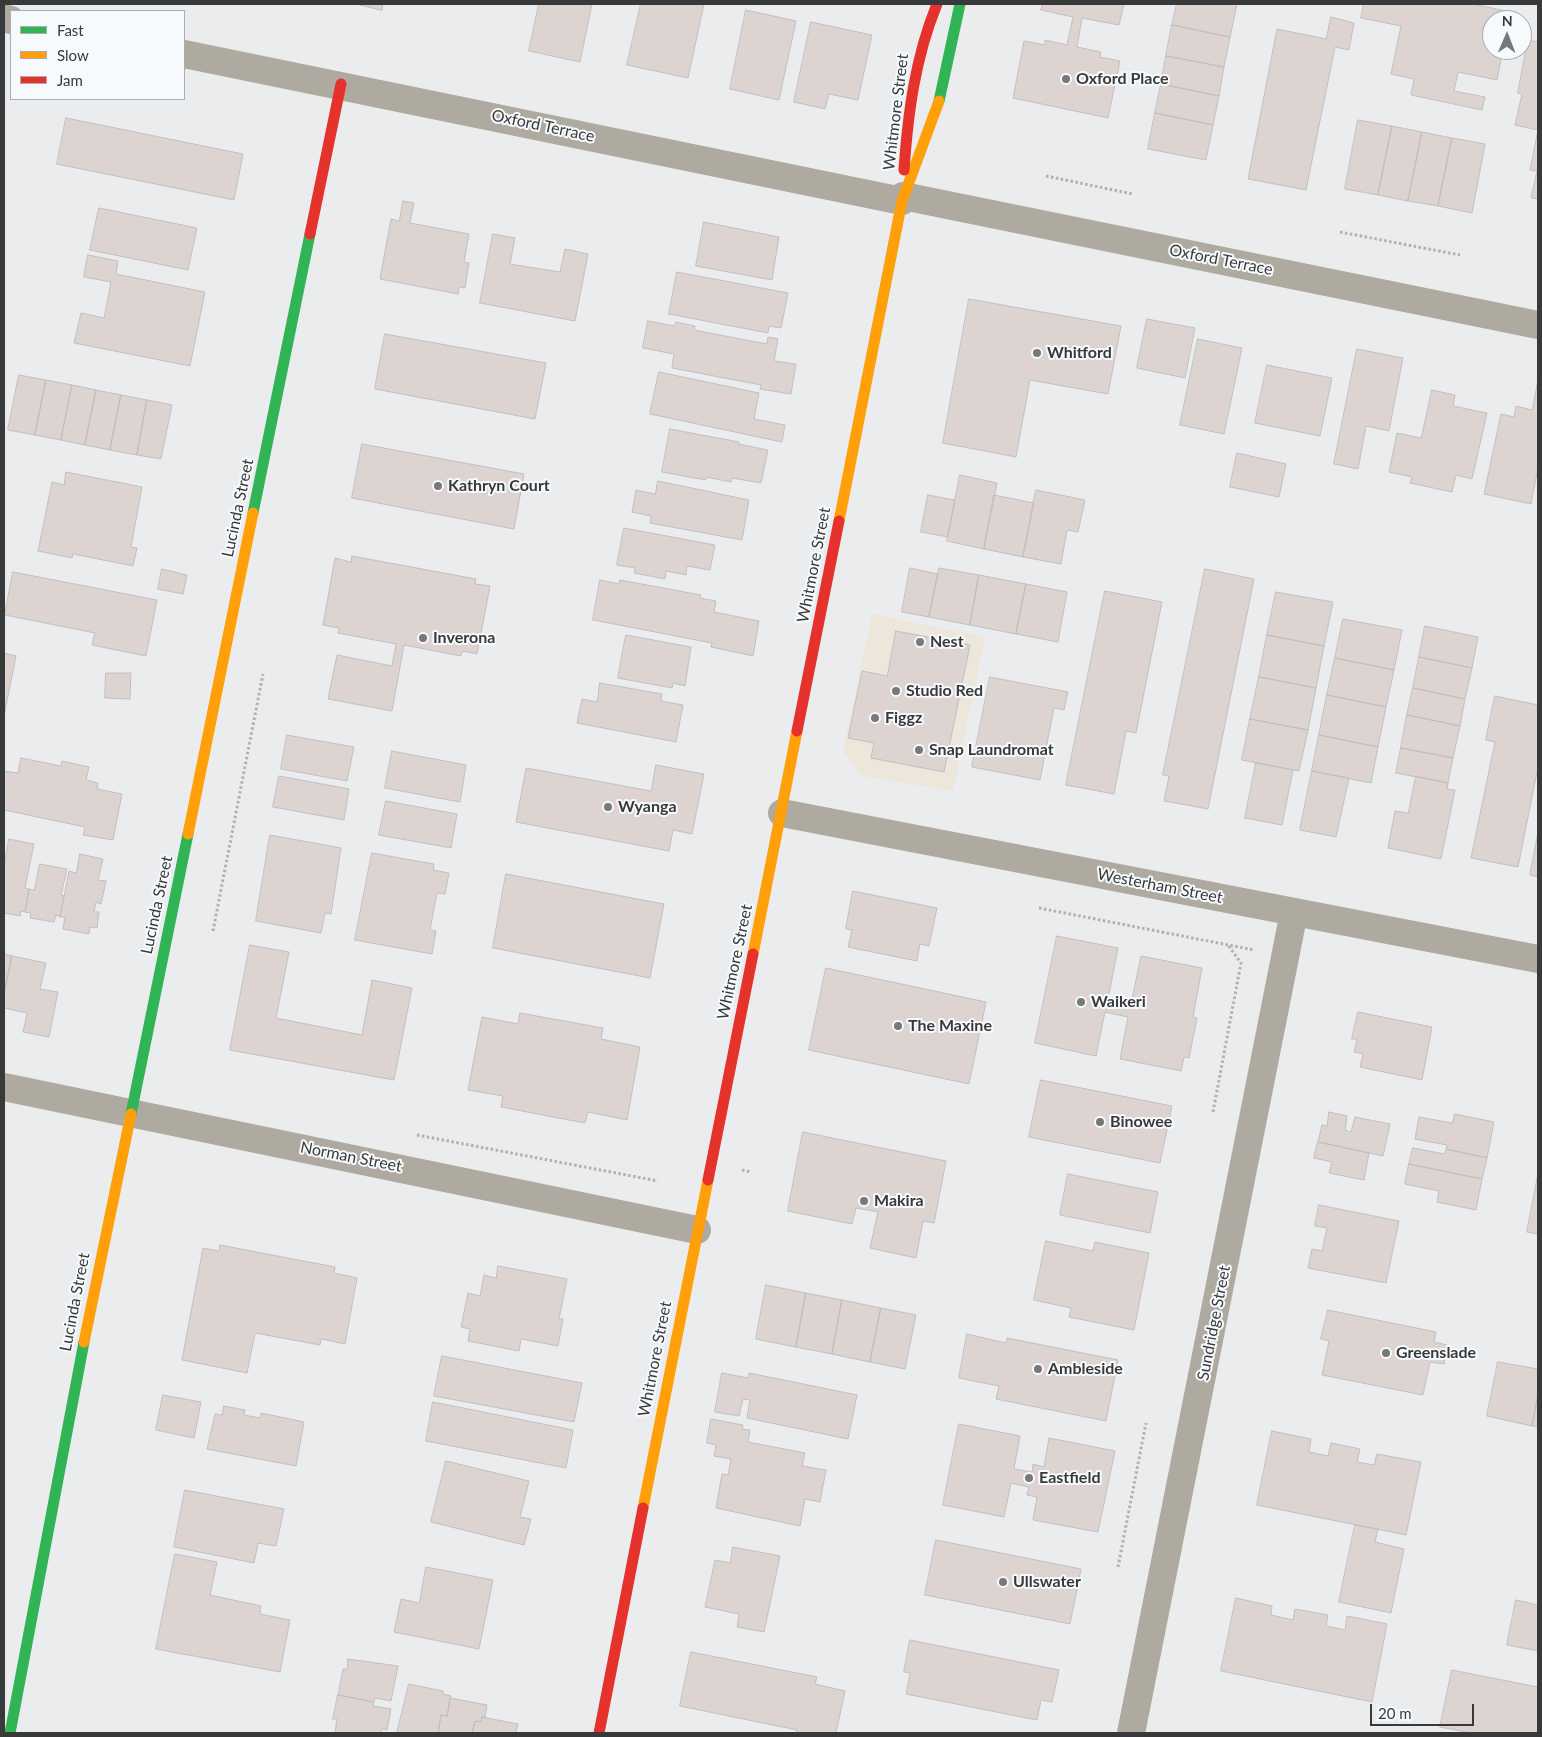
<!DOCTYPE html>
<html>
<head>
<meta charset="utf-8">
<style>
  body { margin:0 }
  #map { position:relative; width:1542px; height:1737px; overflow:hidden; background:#ebecee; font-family:Lato,sans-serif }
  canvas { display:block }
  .frame { position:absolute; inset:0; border:5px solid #38393a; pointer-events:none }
  .legend { position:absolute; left:10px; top:10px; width:175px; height:90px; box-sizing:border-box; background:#f7fafc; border:1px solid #abadae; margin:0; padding:6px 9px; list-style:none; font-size:15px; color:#38393a }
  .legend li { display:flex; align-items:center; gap:10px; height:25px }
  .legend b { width:25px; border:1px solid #abadae }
  .north { position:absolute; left:1482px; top:10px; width:50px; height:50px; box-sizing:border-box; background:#f7fafc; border:1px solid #abadae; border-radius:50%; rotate:1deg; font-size:14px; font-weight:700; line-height:20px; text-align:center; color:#38393a }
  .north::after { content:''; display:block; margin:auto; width:18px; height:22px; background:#777879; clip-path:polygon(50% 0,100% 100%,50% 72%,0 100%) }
  .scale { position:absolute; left:1370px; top:1704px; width:104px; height:22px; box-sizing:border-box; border:2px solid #38393a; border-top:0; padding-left:6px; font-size:15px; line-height:18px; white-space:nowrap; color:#38393a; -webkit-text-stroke:4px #f7fafc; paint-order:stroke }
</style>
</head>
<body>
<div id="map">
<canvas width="1542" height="1737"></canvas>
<div class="frame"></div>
<ul class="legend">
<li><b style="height:6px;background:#30b455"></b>Fast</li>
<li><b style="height:6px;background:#ff9f0a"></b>Slow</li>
<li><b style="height:6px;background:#e5322d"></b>Jam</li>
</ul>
<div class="north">N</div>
<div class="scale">20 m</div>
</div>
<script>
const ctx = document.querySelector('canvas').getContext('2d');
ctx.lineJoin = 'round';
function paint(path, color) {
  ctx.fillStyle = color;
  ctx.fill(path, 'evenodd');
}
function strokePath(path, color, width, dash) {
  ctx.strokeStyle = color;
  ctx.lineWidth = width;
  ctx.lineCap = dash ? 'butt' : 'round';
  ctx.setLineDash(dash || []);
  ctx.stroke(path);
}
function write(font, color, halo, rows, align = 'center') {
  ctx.font = font + ' Lato,sans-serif';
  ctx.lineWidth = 4;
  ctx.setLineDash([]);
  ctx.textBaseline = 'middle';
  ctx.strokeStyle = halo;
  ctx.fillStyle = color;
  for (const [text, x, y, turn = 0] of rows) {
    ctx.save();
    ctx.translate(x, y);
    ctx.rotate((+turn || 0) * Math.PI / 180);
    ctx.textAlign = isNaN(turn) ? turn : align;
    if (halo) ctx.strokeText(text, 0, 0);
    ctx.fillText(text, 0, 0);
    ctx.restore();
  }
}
const commercial = new Path2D(`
  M872 614 985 637 953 791 862 776 843 751Z`);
const building = new Path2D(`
  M356 4H383L382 10Z
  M539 4H592L580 62 529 51Z
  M641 4H704L688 78 627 65Z
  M1043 4H1124L1119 25 1082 18 1077 47 1101 52 1100 57 1120 61 1108 118 1013 98 1024 41 1045 45V40L1067 45 1073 17 1041 10Z
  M1177 4H1237L1230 37 1172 25Z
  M1364 4H1473L1511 12 1510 20H1492V50H1503L1497 80 1458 72 1454 91 1485 97 1482 110 1411 95 1414 79 1391 74 1401 26 1361 18Z
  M746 10 796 21 779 100 730 89Z
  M1331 17 1354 23 1349 50 1335 47 1306 190 1248 179 1277 29 1326 39Z
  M811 22 872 35 858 100 829 94 825 109 794 102Z
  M1172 25 1230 37 1224 67 1166 56Z
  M1528 40 1538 42V199L1531 198 1537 171 1530 170 1538 130 1515 125 1522 94 1518 93Z
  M1166 56 1224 67 1219 96 1161 84Z
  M1161 84 1219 96 1213 125 1155 113Z
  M1155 113 1213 125 1206 160 1148 149Z
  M66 118 243 154 234 200 57 164Z
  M1358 120 1392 126 1378 195 1345 189Z
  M1392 126 1422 132 1408 201 1378 195Z
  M1422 132 1452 138 1438 206 1408 201Z
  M1452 138 1485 144 1472 213 1438 206Z
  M403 201 414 203 410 223 469 234 464 262 469 263 465 288 459 287 458 294 380 279 391 219 399 221Z
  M99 208 197 228 188 270 90 250Z
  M704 222 779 237 772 280 696 266Z
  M493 234 515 238 510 264 560 272 565 249 588 254 575 321 480 303Z
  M88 255 118 261 116 274 205 292 190 366 74 343 81 313 104 318 111 282 84 277Z
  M677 272 788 293 781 328 769 326 768 333 669 314Z
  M969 299 1121 326 1108 394 1030 380 1016 457 943 443Z
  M1147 319 1195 328 1185 378 1137 368Z
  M648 321 674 326 676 322 695 326 694 330 767 344 768 337 778 339 774 361 796 364 791 394 760 389 761 385 672 368 674 354 643 348Z
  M385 334 546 363 535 419 375 389Z
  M1198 339 1242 348 1224 434 1180 425Z
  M1357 349 1403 358 1389 431 1366 426 1358 469 1334 464Z
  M1267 365 1332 378 1320 436 1255 423Z
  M659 372 759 393 754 419 785 425 782 442 650 414Z
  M19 375 46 380 35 435 8 430Z
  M46 380 72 385 61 440 35 435Z
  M1538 380V468L1531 504 1484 494 1501 414 1514 417 1516 406 1532 410Z
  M72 385 96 390 85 445 61 440Z
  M96 390 121 395 110 450 85 445Z
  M1432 390 1455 395 1453 406 1487 413 1472 479 1456 475 1452 492 1410 483 1412 477 1389 472 1397 433 1421 438Z
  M121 395 147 400 137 455 110 450Z
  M147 400 172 405 161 459 137 455Z
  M670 429 739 442 738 444 768 450 761 483 732 478 731 482 706 477V480L662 472Z
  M362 444 524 474 514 529 352 498Z
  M1237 453 1286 464 1279 497 1230 487Z
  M66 472 142 487 131 547 137 548 133 566 73 554 72 558 38 551 52 482 64 485Z
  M960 475 997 483 984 549 947 541Z
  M658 481 749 500 742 540 650 523 651 516 632 512 636 490 655 494Z
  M1036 490 1085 500 1078 532 1067 530 1061 564 1023 557Z
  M928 495 955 500 948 537 921 532Z
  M994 495 1034 503 1023 557 984 549Z
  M624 528 715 545 710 570 687 566 686 575 666 571 665 579 634 573 635 568 617 565Z
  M352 556 476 579 475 584 490 586 477 654 462 651 461 656 404 645 392 711 328 699 337 655 392 666 396 644 338 633 339 628 323 625 335 558 351 562Z
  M910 568 938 574 929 617 902 612Z
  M939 568 979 575 970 625 929 617Z
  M162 569 187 575 183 594 158 589Z
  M1205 569 1254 579 1208 809 1164 801 1169 776 1163 775Z
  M13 572 157 600 146 656 92 645 95 633 5 615Z
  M979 575 1026 584 1016 634 970 625Z
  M600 580 619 584 620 580 701 595 700 598 716 601 714 612 759 621 753 656 711 647 712 643 593 620Z
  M1026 584 1067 592 1058 642 1016 634Z
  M1105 591 1162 602 1136 733 1126 731 1114 794 1066 785Z
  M1276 592 1333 602 1324 646 1267 635Z
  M1343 619 1402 630 1394 670 1335 658Z
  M1425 626 1478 637 1472 668 1419 657Z
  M896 631 970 645 944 772 871 758 874 743 848 738 862 671 887 676Z
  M626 635 691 647 685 686 673 683 672 688 618 678Z
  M1267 635 1324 646 1316 688 1259 677Z
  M4 653 16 656 4 716Z
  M1419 657 1472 668 1465 699 1413 688Z
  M1335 658 1394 670 1386 707 1327 695Z
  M106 673H131L130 699 105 698Z
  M990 677 1068 692 1064 710 1054 708 1040 780 972 767Z
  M1259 677 1316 688 1308 730 1250 719Z
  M600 683 662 694 661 701 683 705 676 742 577 723 582 699 597 702Z
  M1413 688 1465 699 1460 726 1407 715Z
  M1327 695 1386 707 1378 747 1319 735Z
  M1495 696 1538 705V767L1518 867 1471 858 1495 742 1486 740Z
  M1407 715 1460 726 1453 758 1401 748Z
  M1250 719 1308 730 1299 771 1242 760Z
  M287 735 354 747 347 781 281 769Z
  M1319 735 1378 747 1371 783 1312 771Z
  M1401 748 1453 758 1448 783 1396 773Z
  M392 751 466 765 460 802 385 788Z
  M21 758 61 766 62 761 89 767 86 780 98 783 97 789 122 794 113 840 83 835 85 827 4 810V771L18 773Z
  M1256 763 1293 770 1282 825 1245 818Z
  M656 765 704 774 692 834 673 830 669 851 516 822 526 768 651 791Z
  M1312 771 1349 778 1336 837 1300 830Z
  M279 776 349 789 344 820 273 807Z
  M1416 776 1448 783 1447 789 1455 790 1441 859 1388 848 1395 811 1408 813Z
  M386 801 457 814 451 848 379 835Z
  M1538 833V877L1530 875Z
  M270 835 341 848 331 914 325 913 321 933 256 921Z
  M9 839 34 844 25 888 29 889 25 912 21 911 20 916 4 913V866Z
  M372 853 434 864 433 870 449 873 445 894 437 893 430 930 436 931 432 954 355 940Z
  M80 854 103 859 98 880 106 881 101 904 96 902 94 912H99L97 928 90 927 89 934 63 929 65 917H60L69 871 76 873Z
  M40 864 67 869 61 895 64 896 60 917 56 915 54 922 30 918 31 913 25 912 29 889 34 890Z
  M506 874 664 904 650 978 493 948Z
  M853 891 937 908 929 946 920 944 917 961 848 947 852 930 846 929Z
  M1057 936 1118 948 1108 999 1131 1004 1141 956 1202 968 1193 1017 1197 1018 1189 1058 1184 1057 1181 1071 1120 1059 1128 1017 1105 1012 1096 1056 1035 1043Z
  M250 945 289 952 276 1018 362 1035 372 980 412 988 394 1080 230 1050Z
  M4 954 12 956 4 994Z
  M12 956 46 963 40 989 58 992 49 1037 23 1032 27 1013 4 1008V994Z
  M826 968 986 1002 969 1084 809 1050Z
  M1358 1012 1432 1027 1422 1080 1360 1067 1363 1054 1354 1052 1357 1039H1352Z
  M520 1013 603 1028 601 1039 640 1047 627 1120 588 1112 585 1123 501 1107 503 1096 468 1090 482 1017 518 1024Z
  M1041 1080 1172 1106 1160 1163 1029 1137Z
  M1329 1112 1347 1116 1345 1130 1351 1132 1355 1117 1390 1124 1383 1156 1318 1142 1322 1125 1327 1126Z
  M1455 1114 1494 1122 1487 1158 1446 1149 1447 1145 1415 1139 1419 1117 1452 1123Z
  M803 1132 946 1161 934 1223 923 1221 916 1258 870 1248 878 1212 856 1208 852 1224 788 1211Z
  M1318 1142 1369 1153 1364 1180 1329 1173 1332 1162 1314 1158Z
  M1413 1148 1445 1154 1446 1149 1487 1158 1482 1179 1409 1164Z
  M1409 1164 1482 1179 1476 1210 1437 1202 1439 1191 1405 1184Z
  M1068 1174 1158 1192 1150 1233 1060 1215Z
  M1538 1174V1234L1527 1232Z
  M1319 1205 1399 1221 1386 1283 1308 1268 1312 1249 1322 1251 1327 1228 1315 1226Z
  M1046 1241 1093 1251 1095 1242 1149 1253 1134 1330 1069 1317 1071 1308 1034 1300Z
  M220 1245 335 1267 334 1273 357 1278 345 1344 321 1339 320 1345 255 1333 247 1373 182 1360 203 1248 219 1251Z
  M498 1266 567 1279 559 1319H563L558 1346 521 1339 519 1351 468 1341 470 1329 461 1327 468 1293 480 1296 484 1275 496 1278Z
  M766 1285 806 1293 796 1347 756 1339Z
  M806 1293 842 1300 832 1354 796 1347Z
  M842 1300 881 1308 870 1362 832 1354Z
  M881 1308 916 1315 905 1369 870 1362Z
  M1328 1310 1436 1332 1434 1342 1447 1345 1444 1364 1430 1362 1423 1395 1322 1375 1329 1341 1321 1339Z
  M967 1334 1006 1343 1007 1338 1118 1360 1106 1421 996 1399 999 1386 959 1378Z
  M442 1356 582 1383 574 1422 434 1396Z
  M1498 1362 1538 1369V1395L1532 1426 1487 1416Z
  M722 1373 748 1378 749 1373 857 1395 848 1439 747 1418 750 1400 743 1399 739 1416 715 1412Z
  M163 1395 201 1402 194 1438 156 1430Z
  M1538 1395V1427L1532 1426Z
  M433 1402 573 1430 566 1468 426 1441Z
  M224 1406 245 1410 244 1415 260 1418 261 1413 304 1422 296 1466 207 1449 215 1414 222 1415Z
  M711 1419 743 1425 742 1429 750 1430 748 1442 805 1453 802 1466 826 1470 820 1502 805 1499 800 1526 716 1508 722 1474 728 1475 731 1459 714 1456 716 1445 707 1443Z
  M959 1424 1020 1436 1014 1469 1032 1472 1033 1464 1044 1467 1049 1438 1115 1451 1098 1532 1033 1520 1037 1497 1027 1495 1029 1487 1011 1483 1004 1517 943 1505Z
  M1272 1431 1311 1439 1309 1452 1328 1456 1331 1443 1360 1449 1357 1462 1374 1465 1377 1454 1421 1462 1406 1535 1257 1505Z
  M446 1461 529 1481 520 1517 531 1519 524 1545 431 1522Z
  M185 1490 284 1509 276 1546 258 1543 254 1563 174 1547Z
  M1355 1525 1378 1529 1375 1542 1404 1549 1391 1613 1339 1602Z
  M936 1540 1081 1569 1070 1624 925 1595Z
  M733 1547 780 1556 764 1632 737 1627 739 1614 705 1607 715 1560 730 1563Z
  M175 1554 217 1562 210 1595 261 1606 260 1614 290 1620 280 1672 156 1649Z
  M426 1567 493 1580 479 1649 394 1632 401 1599 419 1603Z
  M1236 1598 1272 1606 1271 1615 1293 1620 1295 1609 1328 1615 1326 1626 1345 1630 1347 1616 1387 1624 1372 1702 1221 1671Z
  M1516 1600 1538 1605V1651L1507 1645Z
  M910 1640 1059 1670 1052 1702 1041 1700 1037 1720 906 1694 910 1673 904 1672Z
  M691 1652 817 1677 815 1684 845 1691 836 1733H796L797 1730 680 1706Z
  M348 1659 398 1666 391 1701 375 1698 374 1702 338 1695 343 1669H347Z
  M1452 1670 1538 1687V1733H1471L1440 1727Z
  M409 1684 443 1691V1694L451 1696 447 1716 441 1715 438 1733H397Z
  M338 1695 374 1702 373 1706 391 1709 387 1730 382 1729 381 1733H335L337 1719H333Z
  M450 1698 487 1705 485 1717H482L481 1722 475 1721 472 1733H438L441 1715 447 1716Z
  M482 1717 518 1724 516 1733H472L475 1721 481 1722Z`);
const path = new Path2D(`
  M1046 176 1133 194
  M1340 232 1460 255
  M1039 908 1254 950
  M213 931 263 674
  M1213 1112 1241 963 1228 945
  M417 1135 658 1181
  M742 1170 751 1172
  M1118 1567 1146 1423`);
const street = new Path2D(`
  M4 18 11 20
  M184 54 902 201
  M903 196 1538 325
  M782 813 1538 959
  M4 1087 697 1230
  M1131 1733 1294 912`);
const fast = new Path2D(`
  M939 101 960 4
  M253 513 310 234
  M131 1114 188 834
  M10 1733 84 1342`);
const slow = new Path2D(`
  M839 521 902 201 939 101
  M188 834 253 513
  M753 954 797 731
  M84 1342 131 1114
  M643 1508 708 1180`);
const jam = new Path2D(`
  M904 170C908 113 915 58 937 4
  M310 234 341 84
  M797 731 839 521
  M708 1180 753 954
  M599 1733 643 1508`);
const markers = [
  [1066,79,5,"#777879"],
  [1037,353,5,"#777879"],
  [438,486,5,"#777879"],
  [423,638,5,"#777879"],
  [920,642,5,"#777879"],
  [896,691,5,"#777879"],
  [875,718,5,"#777879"],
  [919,750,5,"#777879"],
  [608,807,5,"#777879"],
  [1081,1002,5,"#777879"],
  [898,1026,5,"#777879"],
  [1100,1122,5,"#777879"],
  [864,1201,5,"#777879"],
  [1386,1353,5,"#777879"],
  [1038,1369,5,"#777879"],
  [1029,1478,5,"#777879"],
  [1003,1582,5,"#777879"]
];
const poiNames = [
  ["Oxford Place",1076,79],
  ["Whitford",1047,353],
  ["Kathryn Court",448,486],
  ["Inverona",433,638],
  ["Nest",930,642],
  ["Studio Red",906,691],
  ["Figgz",885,718],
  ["Snap Laundromat",929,750],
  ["Wyanga",618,807],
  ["Waikeri",1091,1002],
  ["The Maxine",908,1026],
  ["Binowee",1110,1122],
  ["Makira",874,1201],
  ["Greenslade",1396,1353],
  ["Ambleside",1048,1369],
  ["Eastfield",1039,1478],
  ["Ullswater",1013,1582]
];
const streetNames = [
  ["Whitmore Street",896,112,-83],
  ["Oxford Terrace",543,126,12],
  ["Oxford Terrace",1221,260,11],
  ["Lucinda Street",238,508,-78],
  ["Whitmore Street",814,565,-79],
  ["Westerham Street",1160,886,11],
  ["Lucinda Street",157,905,-78],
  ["Whitmore Street",735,962,-78],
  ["Norman Street",351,1157,11],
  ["Lucinda Street",75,1302,-79],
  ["Sundridge Street",1214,1323,-79],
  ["Whitmore Street",655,1359,-79]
];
paint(commercial, '#ece6db');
paint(building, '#ddd3d1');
strokePath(building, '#c0c0c0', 1);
strokePath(path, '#b4b0aa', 3, [2.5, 2.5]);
strokePath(street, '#afaa9f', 28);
strokePath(fast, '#30b455', 11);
strokePath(slow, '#ff9f0a', 11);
strokePath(jam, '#e5322d', 11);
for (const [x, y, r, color] of markers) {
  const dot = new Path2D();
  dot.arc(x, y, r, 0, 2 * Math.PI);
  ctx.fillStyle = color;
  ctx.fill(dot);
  strokePath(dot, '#f7fafc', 2);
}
write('bold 16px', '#38393a', '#f7fafc', poiNames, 'left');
write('16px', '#38393a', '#f7fafc', streetNames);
</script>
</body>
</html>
